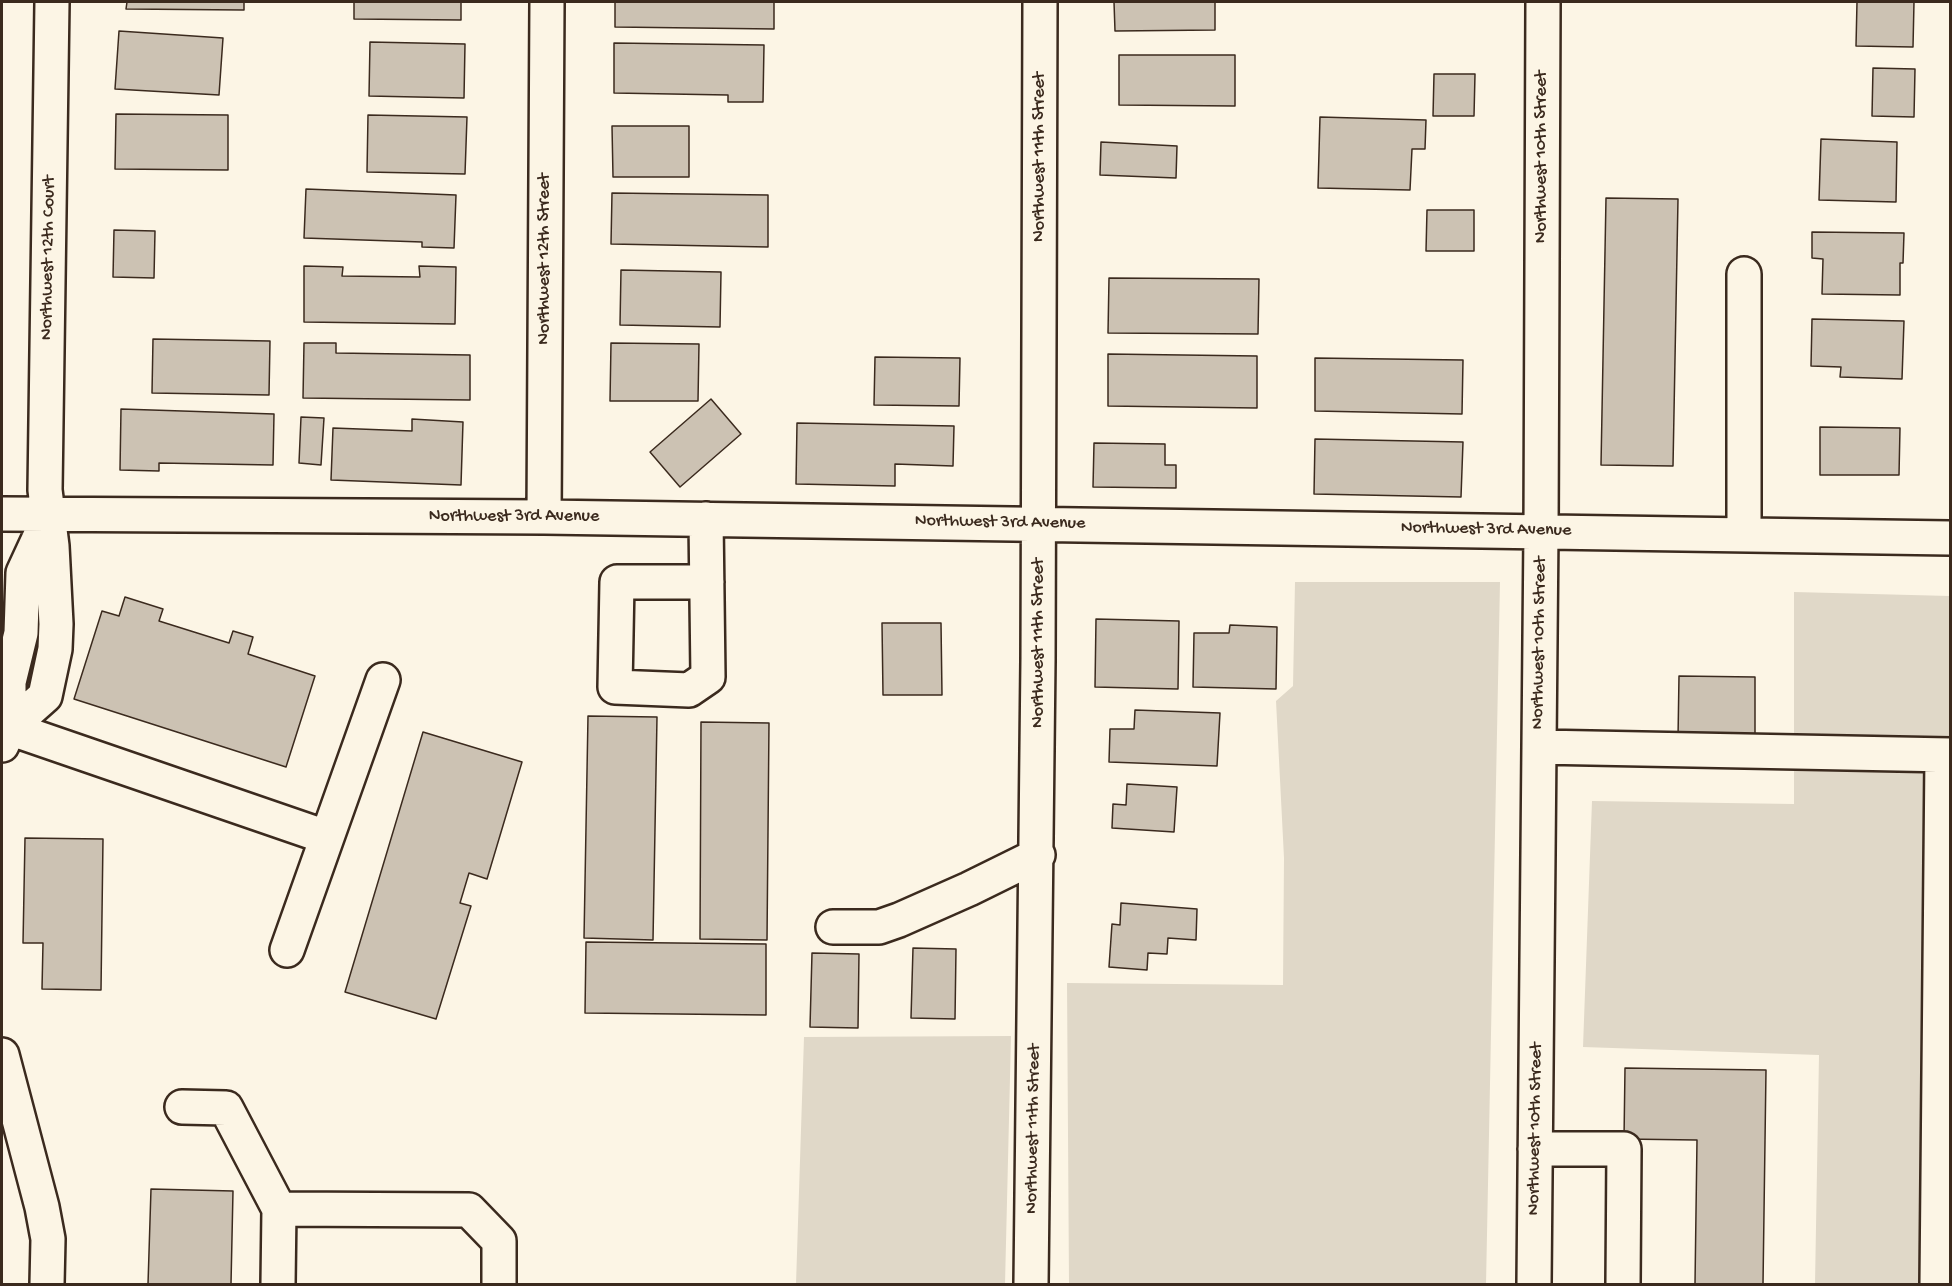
<!DOCTYPE html>
<html>
<head>
<meta charset="utf-8">
<style>
  body { margin:0 }
  #map { position:relative; width:1952px; height:1286px; overflow:hidden; background:#fcf5e5; font-family:"Gochi Hand",sans-serif }
  canvas { display:block }
  .frame { position:absolute; inset:0; border:3px solid #3b2a1e; pointer-events:none }
</style>
</head>
<body>
<div id="map">
<canvas width="1952" height="1286"></canvas>
<div class="frame"></div>
</div>
<script>
const ctx = document.querySelector('canvas').getContext('2d');
ctx.lineJoin = 'round';
function paint(path, color) {
  ctx.fillStyle = color;
  ctx.fill(path, 'evenodd');
}
function strokePath(path, color, width, dash) {
  ctx.strokeStyle = color;
  ctx.lineWidth = width;
  ctx.lineCap = dash ? 'butt' : 'round';
  ctx.setLineDash(dash || []);
  ctx.stroke(path);
}
function write(font, color, halo, rows, align = 'center') {
  ctx.font = font + ' "Gochi Hand",sans-serif';
  ctx.lineWidth = 5;
  ctx.setLineDash([]);
  ctx.textBaseline = 'middle';
  ctx.strokeStyle = halo;
  ctx.fillStyle = color;
  for (const [text, x, y, turn = 0] of rows) {
    ctx.save();
    ctx.translate(x, y);
    ctx.rotate((+turn || 0) * Math.PI / 180);
    ctx.textAlign = isNaN(turn) ? turn : align;
    if (halo) ctx.strokeText(text, 0, 0);
    ctx.fillText(text, 0, 0);
    ctx.restore();
  }
}
const green = new Path2D(`
  M1295 582H1500L1486 1284H1069L1067 983 1283 985 1284 858 1276 701 1293 686Z
  M1794 592 1950 596V1284H1815L1819 1055 1583 1047 1592 801 1794 804Z
  M1011 1036 1005 1284H796L804 1037Z`);
const building = new Path2D(`
  M127 2H244V10L126 9Z
  M354 2H461V20L354 19Z
  M615 2H774V29L615 27Z
  M1114 2H1215V30L1115 31Z
  M1857 2H1914L1913 47 1856 46Z
  M119 31 223 38 219 95 115 89Z
  M370 42 465 44 464 98 369 96Z
  M614 43 764 45 763 102H728V95L614 93Z
  M1119 55H1235V106L1119 105Z
  M1873 68 1915 69 1914 117 1872 116Z
  M1434 74H1475L1474 116H1433Z
  M116 114 228 115V170L115 169Z
  M368 115 467 117 465 174 367 172Z
  M1320 117 1426 120 1425 149H1412L1410 190 1318 188Z
  M612 126H689V177H613Z
  M1821 139 1897 142 1896 202 1819 200Z
  M1101 142 1177 146 1176 178 1100 175Z
  M306 189 456 195 454 248 422 247V242L304 238Z
  M612 193 768 195V247L611 244Z
  M1606 198 1678 199 1673 466 1601 465Z
  M1427 210H1474V251H1426Z
  M114 230 155 231 154 278 113 277Z
  M1812 232 1904 233 1903 263H1900V295L1822 294 1823 259 1812 258Z
  M304 266 343 267 342 276 420 277 419 266 456 267 455 324 304 322Z
  M621 270 721 272 720 327 620 325Z
  M1109 278 1259 279 1258 334 1108 333Z
  M1812 319 1904 321 1902 379 1840 377 1841 367 1811 366Z
  M153 339 270 341 269 395 152 393Z
  M304 343H336V353L470 355V400L303 398Z
  M611 343 699 344 698 401H610Z
  M1108 354 1257 356V408L1108 406Z
  M875 357 960 358 959 406 874 405Z
  M1315 358 1463 360 1462 414 1315 411Z
  M711 399 741 434 680 487 650 452Z
  M121 409 274 414 273 465 159 463V471L120 470Z
  M301 417 324 418 321 465 299 463Z
  M412 419 463 422 461 485 331 480 333 428 412 431Z
  M797 423 954 426 953 466 895 464V486L796 484Z
  M1820 427 1900 428 1899 475H1820Z
  M1315 439 1463 442 1461 497 1314 494Z
  M1094 443 1165 444V465H1176V488L1093 487Z
  M125 597 163 609 159 621 229 643 233 631 253 637 248 654 315 676 286 767 74 699 102 611 119 616Z
  M1096 619 1179 621 1178 689 1095 687Z
  M882 623H941L942 695H883Z
  M1230 625 1277 627 1276 689 1193 687 1194 633H1229Z
  M1679 676 1755 677V739L1678 738Z
  M1135 710 1220 713 1217 766 1109 762 1110 729H1134Z
  M588 716 657 717 653 940 584 938Z
  M701 722 769 723 767 940 700 939Z
  M423 732 522 762 487 879 469 873 460 903 471 906 436 1019 345 992Z
  M1127 784 1177 787 1174 832 1112 828 1113 804 1126 805Z
  M25 838 103 839 101 990 42 989 43 943H23Z
  M1121 903 1197 909 1196 940 1168 938 1167 954 1148 953 1147 970 1109 967 1112 924 1120 925Z
  M586 942 766 944V1015L585 1013Z
  M913 948 956 949 955 1019 911 1018Z
  M812 953 859 954 858 1028 810 1027Z
  M1625 1068 1766 1070 1763 1284H1695L1697 1140 1624 1139Z
  M151 1189 233 1191 231 1284H148Z`);
const minor = new Path2D(`
  M1744 274V534
  M2 514 544 517 1950 538
  M544 517 547 2
  M706 519 708 677 689 690 615 687 617 582H707
  M9 728 326 837
  M9 728V682L21 633 23 573 48 519
  M2 745 9 728 45 696 55 649 56 624 52 546 45 490 52 2
  M1539 747 1950 755
  M833 927H879L899 920 969 889 1038 855
  M287 950 383 680
  M2 1055 42 1207 48 1239 47 1284
  M182 1107 226 1108 279 1209
  M1535 1149H1624L1623 1284
  M278 1284 279 1209 469 1210 499 1241V1284
  M1031 1284C1038 857 1040 429 1040 2
  M1534 1284 1541 531 1543 2
  M1937 1284 1942 755`);
const streetNames = [
  ["Northwest 11th Street",1040,157,-90],
  ["Northwest 10th Street",1542,157,-90],
  ["Northwest 12th Court",49,258,-89],
  ["Northwest 12th Street",545,259,-90],
  ["Northwest 3rd Avenue",514,517],
  ["Northwest 3rd Avenue",1000,523,1],
  ["Northwest 3rd Avenue",1486,530,1],
  ["Northwest 11th Street",1039,643,-90],
  ["Northwest 10th Street",1540,643,-89],
  ["Northwest 11th Street",1034,1129,-89],
  ["Northwest 10th Street",1536,1129,-89]
];
paint(green, '#e0d8c8');
paint(building, '#ccc2b3');
strokePath(building, '#3b2a1e', 1.5);
strokePath(minor, '#3b2a1e', 38);
strokePath(minor, '#fcf5e5', 33);
write('18px', '#3b2a1e', '#fcf5e5', streetNames);
</script>
</body>
</html>
